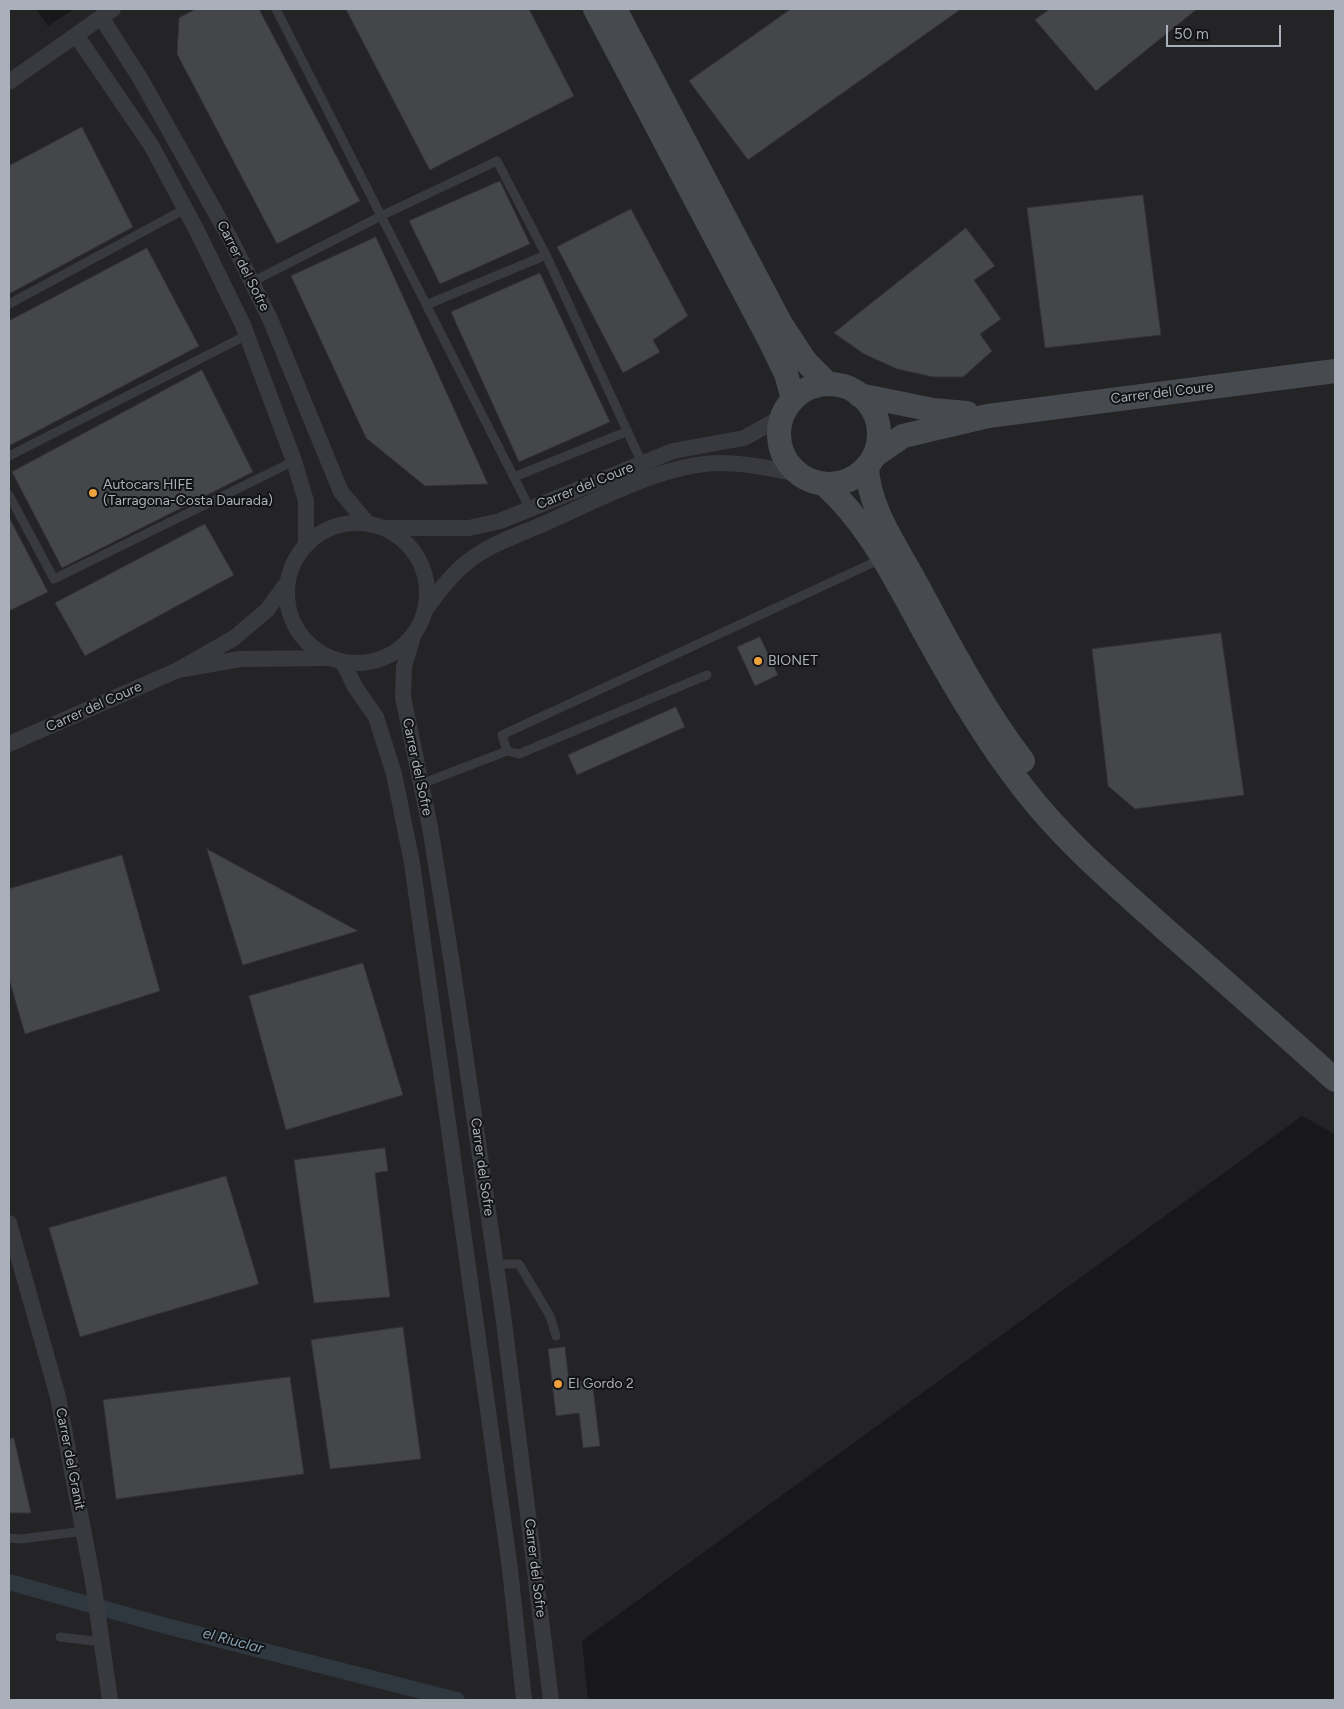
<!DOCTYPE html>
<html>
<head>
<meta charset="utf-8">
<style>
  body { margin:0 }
  #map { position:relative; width:1344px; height:1709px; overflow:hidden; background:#18181a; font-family:Figtree,sans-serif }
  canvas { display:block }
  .frame { position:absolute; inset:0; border:10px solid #aab0b9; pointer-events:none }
  .scale { position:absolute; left:1166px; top:25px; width:115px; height:22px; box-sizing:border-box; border:2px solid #aab0b9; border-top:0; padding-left:6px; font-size:15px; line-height:18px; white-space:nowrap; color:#aab0b9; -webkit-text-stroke:4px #131315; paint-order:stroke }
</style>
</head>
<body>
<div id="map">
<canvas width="1344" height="1709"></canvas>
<div class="frame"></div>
<div class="scale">50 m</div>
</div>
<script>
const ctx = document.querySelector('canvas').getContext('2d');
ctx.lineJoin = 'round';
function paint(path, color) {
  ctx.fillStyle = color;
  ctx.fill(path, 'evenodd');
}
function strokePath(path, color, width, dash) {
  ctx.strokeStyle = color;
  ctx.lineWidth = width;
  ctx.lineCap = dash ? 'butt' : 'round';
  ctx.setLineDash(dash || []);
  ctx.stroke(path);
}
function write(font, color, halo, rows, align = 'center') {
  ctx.font = font + ' Figtree,sans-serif';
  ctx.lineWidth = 4;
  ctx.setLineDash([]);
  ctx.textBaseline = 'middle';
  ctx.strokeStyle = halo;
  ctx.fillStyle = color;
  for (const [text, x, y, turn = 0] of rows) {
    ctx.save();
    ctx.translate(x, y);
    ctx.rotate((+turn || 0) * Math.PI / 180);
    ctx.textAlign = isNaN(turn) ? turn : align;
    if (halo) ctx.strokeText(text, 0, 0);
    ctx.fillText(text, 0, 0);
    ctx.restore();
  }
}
const built = new Path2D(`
  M9 9H36L48 26 74 9H1335V1134L1302 1116 582 1641 588 1700H9Z`);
const canal = new Path2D(`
  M9 1582 166 1626 457 1700`);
const building = new Path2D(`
  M196 9H259L360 201 277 244 177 54 179 18Z
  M346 9H529L574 96 430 170Z
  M791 9H961L748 160 689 81Z
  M1050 9H1197L1096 91 1035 20Z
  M82 127 133 227 9 294V166Z
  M500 181 530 244 440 284 409 221Z
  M1143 195 1161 335 1045 348 1027 208Z
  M631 209 688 316 653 340 660 352 623 373 557 247Z
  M966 228 995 266 974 280 1001 319 980 334 992 351 963 377H933L897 369 864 354 834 333Z
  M376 237 488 484 425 486 366 438 291 276Z
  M147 248 199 346 9 446V321Z
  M540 273 610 422 519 462 451 312Z
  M202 370 253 472 62 568 12 472Z
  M9 517 48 592 9 611Z
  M205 524 234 575 85 656 55 603Z
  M1221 633 1244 795 1135 809 1108 786 1092 649Z
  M760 637 778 675 755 686 737 647Z
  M676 707 685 727 577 775 568 755Z
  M207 849 358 931 243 965Z
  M122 855 160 991 25 1034 9 979V889Z
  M363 963 403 1095 286 1130 249 996Z
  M385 1148 388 1171 375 1173 390 1297 314 1303 294 1160Z
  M226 1176 259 1284 80 1337 49 1228Z
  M403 1327 421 1459 330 1469 311 1340Z
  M565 1347 569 1382 592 1380 600 1446 583 1448 579 1413 556 1416 548 1349Z
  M290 1377 304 1474 116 1499 103 1400Z
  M14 1438 31 1513H9V1439Z`);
const lane = new Path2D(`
  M276 9 530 509
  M252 282 381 216 497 161 546 255 642 463
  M9 304 185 209
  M426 305 546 255
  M9 456 247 335
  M514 477 628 431
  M9 495 54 579 294 461
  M507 751 502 735 883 558
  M421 784 507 751 519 754 707 675
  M496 1264H519L550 1316 556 1336
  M9 1538 21 1539 84 1531
  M60 1637 102 1642`);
const street = new Path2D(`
  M101 17 140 78 232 242 270 319 341 492 368 524
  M76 35 151 145 197 231 243 325 294 461 306 501V545
  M9 82 113 9
  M287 593a70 70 0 1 1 140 0a70 70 0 1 1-140 0Z
  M385 528H469L500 521 673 451 744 438 782 417
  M287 583 267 610 234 638 178 670 240 659 328 658
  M426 609C438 592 450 576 466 563 489 544 521 534 548 522 597 500 666 463 720 463 746 463 773 469 799 474
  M413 636 404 667 403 697 430 827 452 964 503 1314 551 1700
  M343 662 355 687 376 717 394 774 412 863 510 1569 524 1700
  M9 744 178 670
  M9 1223 58 1397 93 1582 110 1700`);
const secondary = new Path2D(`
  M595 9 771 343 786 374 793 399
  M615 9 781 324 806 362 828 384
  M779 434a50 50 0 1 1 100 0a50 50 0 1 1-100 0Z
  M859 395 933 410 967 413
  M874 456 903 436 988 416 1335 371
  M867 466C868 507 896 546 915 581 948 642 981 706 1023 761
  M824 484C870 525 896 581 926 635 955 688 986 741 1024 789 1064 841 1116 885 1165 929 1222 979 1279 1029 1335 1080`);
const markers = [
  [93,493,5,"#eda23d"],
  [758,661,5,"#eda23d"],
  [558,1384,5,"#eda23d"]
];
const streetNames = [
  ["Carrer del Sofre",243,266,63],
  ["Carrer del Coure",1162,393,-7],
  ["Carrer del Coure",585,486,-22],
  ["Carrer del Coure",94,707,-24],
  ["Carrer del Sofre",417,767,78],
  ["Carrer del Sofre",482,1167,82],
  ["Carrer del Granit",70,1459,79],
  ["Carrer del Sofre",535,1568,83]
];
const poiNames = [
  ["Autocars HIFE",103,485],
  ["(Tarragona-Costa Daurada)",103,501],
  ["BIONET",768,661],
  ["El Gordo 2",568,1384]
];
const waterNames = [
  ["el Riuclar",233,1641,15]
];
paint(built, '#242427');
strokePath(canal, '#2e383e', 16);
paint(building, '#44464a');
strokePath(building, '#323236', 1);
strokePath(lane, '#393a3f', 9);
strokePath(street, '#393a3f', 16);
strokePath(secondary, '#474a4f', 24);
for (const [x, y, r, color] of markers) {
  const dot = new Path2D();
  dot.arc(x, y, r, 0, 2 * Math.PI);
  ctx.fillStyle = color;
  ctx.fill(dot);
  strokePath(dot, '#131315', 2);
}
write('14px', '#aab0b9', '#131315', streetNames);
write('14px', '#aab0b9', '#131315', poiNames, 'left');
write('italic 15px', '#83a1b3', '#131315', waterNames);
</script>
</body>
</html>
